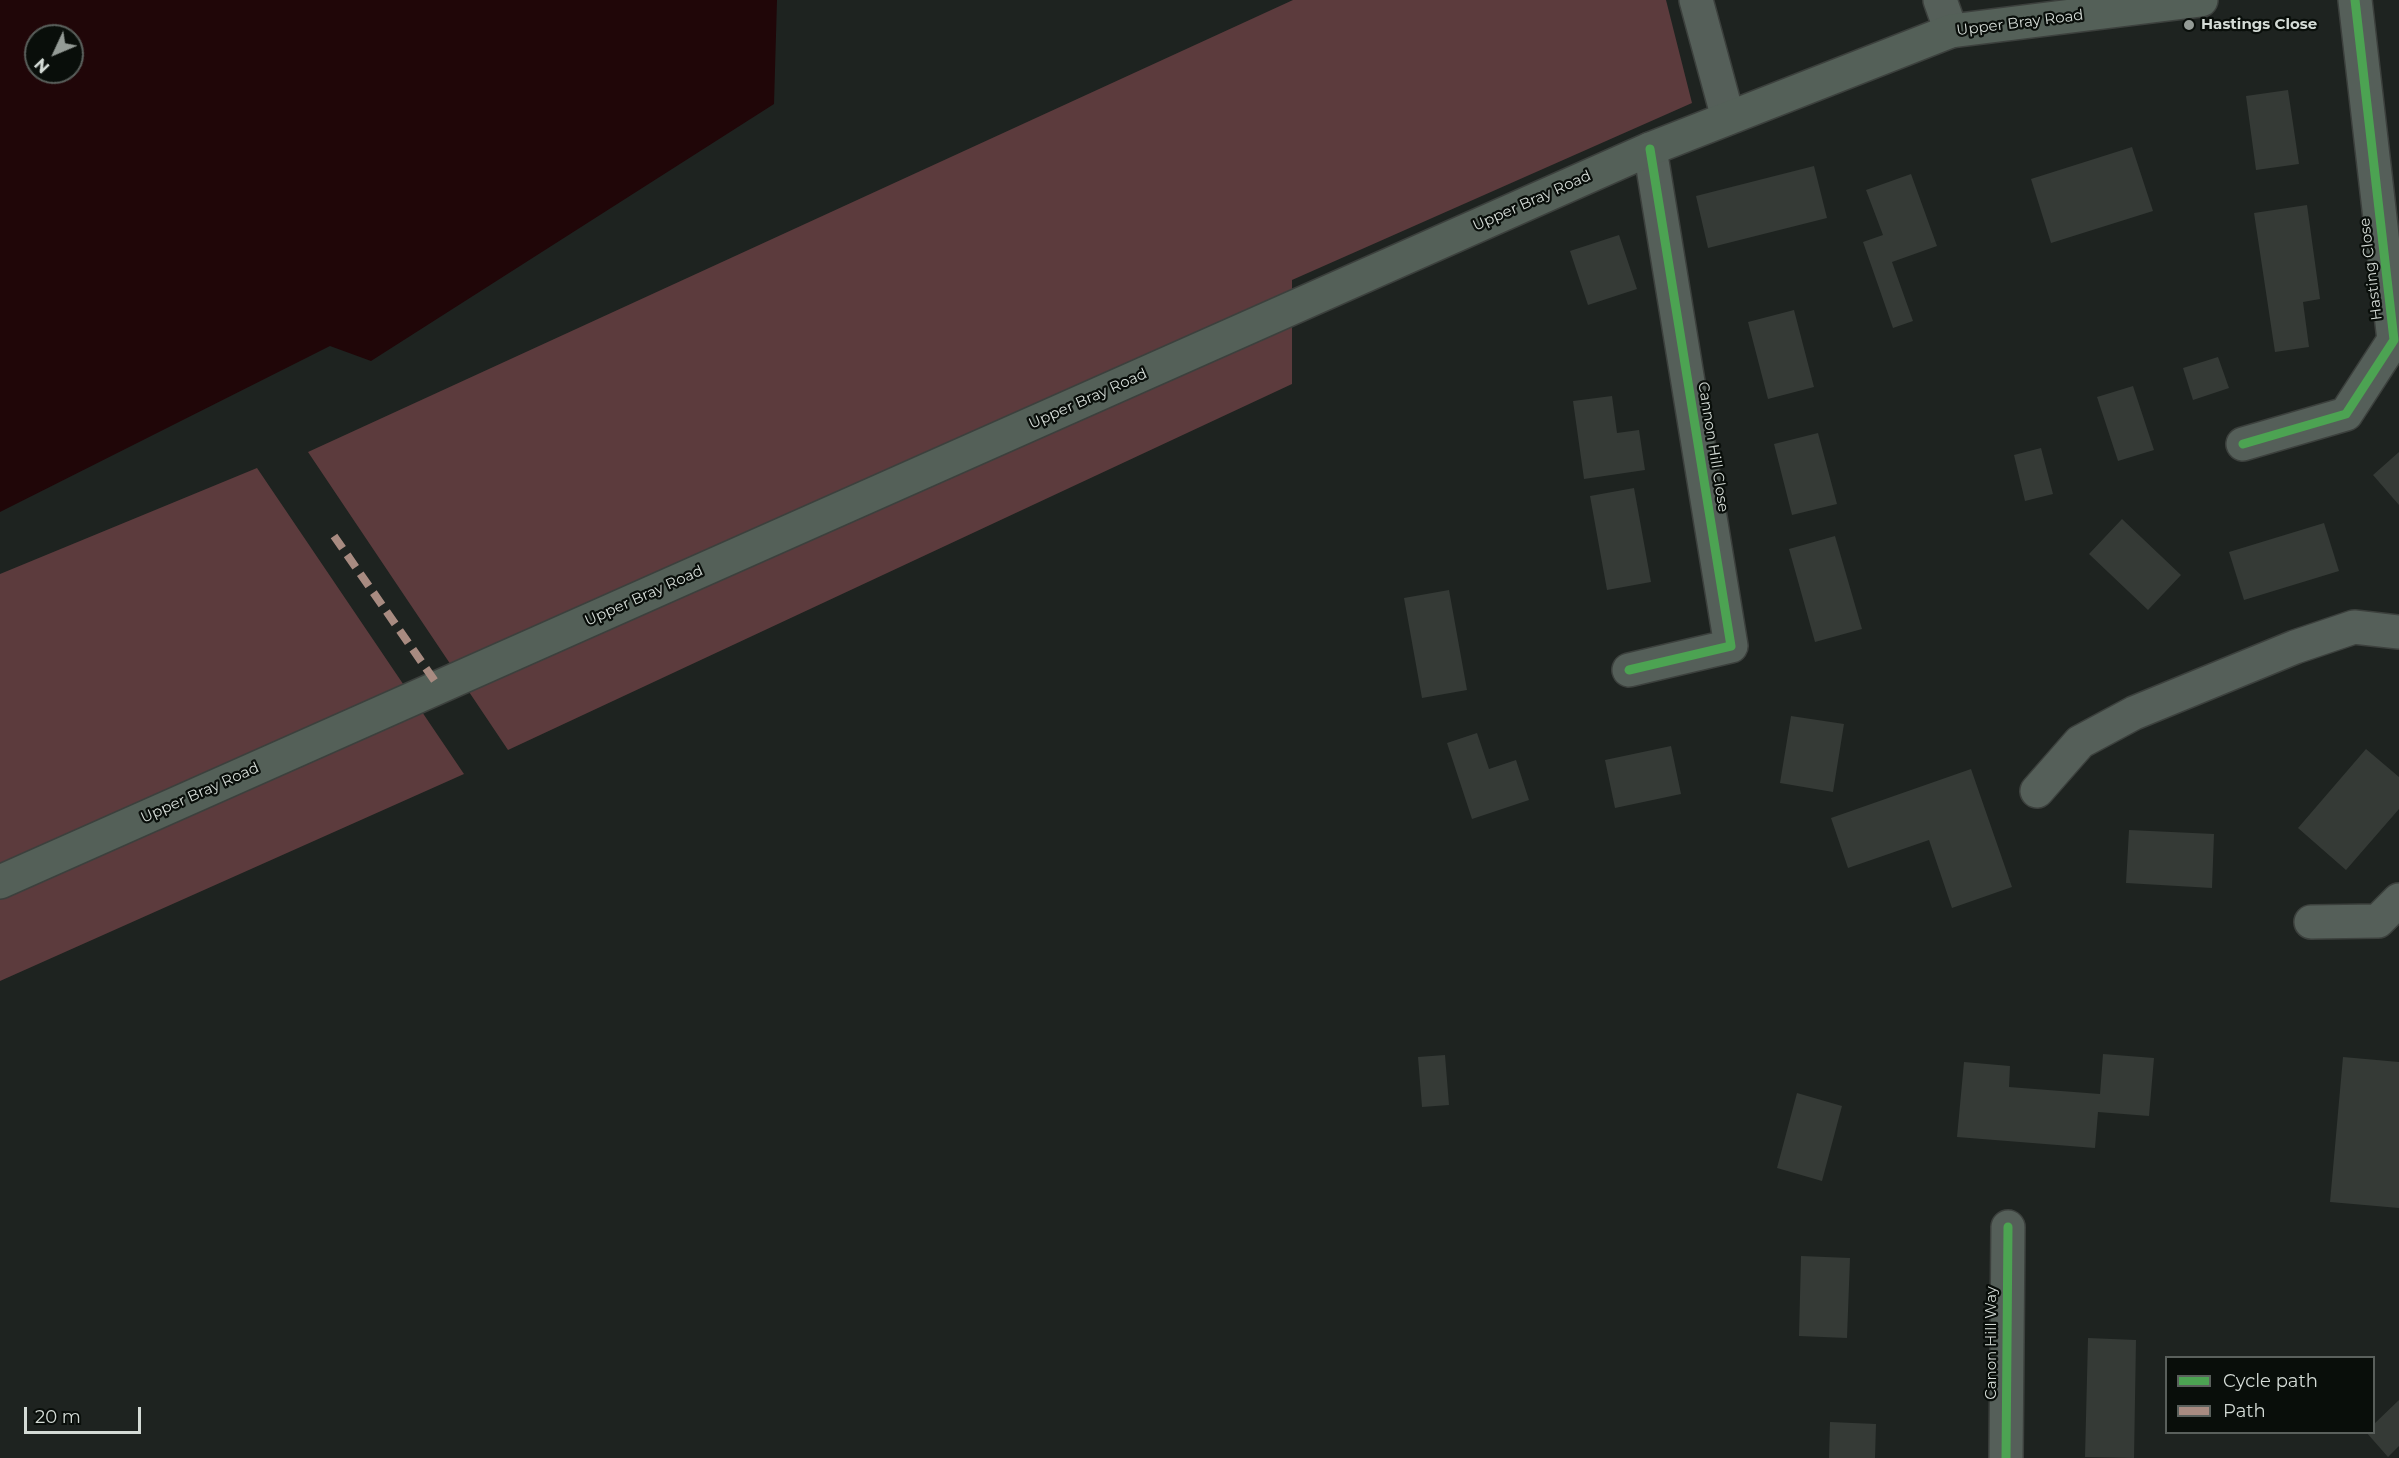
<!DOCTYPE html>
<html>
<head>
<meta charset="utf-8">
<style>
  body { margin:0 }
  #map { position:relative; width:2399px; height:1458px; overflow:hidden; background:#1e2320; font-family:Montserrat,sans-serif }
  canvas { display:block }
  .legend { position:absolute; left:2165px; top:1356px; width:210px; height:78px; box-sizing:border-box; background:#090e0a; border:2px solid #5a605c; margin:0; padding:8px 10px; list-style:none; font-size:18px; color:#d4dbd6 }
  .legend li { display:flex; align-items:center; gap:12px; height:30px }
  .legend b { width:30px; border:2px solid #5a605c }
  .north { position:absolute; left:24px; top:24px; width:60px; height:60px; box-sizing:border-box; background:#090e0a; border:2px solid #5a605c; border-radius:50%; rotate:226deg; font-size:16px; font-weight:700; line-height:24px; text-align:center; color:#d4dbd6 }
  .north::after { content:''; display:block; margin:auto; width:21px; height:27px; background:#949b96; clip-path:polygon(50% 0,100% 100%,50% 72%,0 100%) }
  .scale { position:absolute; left:24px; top:1407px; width:117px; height:27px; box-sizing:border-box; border:3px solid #d4dbd6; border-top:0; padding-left:8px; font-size:18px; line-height:21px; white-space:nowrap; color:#d4dbd6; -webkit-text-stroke:4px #090e0a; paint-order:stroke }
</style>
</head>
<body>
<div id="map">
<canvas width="2399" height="1458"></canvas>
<ul class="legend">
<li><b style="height:8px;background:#4ca352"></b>Cycle path</li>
<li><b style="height:8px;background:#a88b81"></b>Path</li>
</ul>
<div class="north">N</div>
<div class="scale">20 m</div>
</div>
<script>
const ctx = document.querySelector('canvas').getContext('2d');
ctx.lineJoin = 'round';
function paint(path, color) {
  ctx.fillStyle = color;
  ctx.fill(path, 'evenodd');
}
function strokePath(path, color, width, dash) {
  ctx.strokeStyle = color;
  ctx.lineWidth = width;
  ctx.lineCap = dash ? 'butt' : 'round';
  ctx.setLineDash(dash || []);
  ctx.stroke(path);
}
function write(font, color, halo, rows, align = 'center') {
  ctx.font = font + ' Montserrat,sans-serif';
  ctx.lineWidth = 4.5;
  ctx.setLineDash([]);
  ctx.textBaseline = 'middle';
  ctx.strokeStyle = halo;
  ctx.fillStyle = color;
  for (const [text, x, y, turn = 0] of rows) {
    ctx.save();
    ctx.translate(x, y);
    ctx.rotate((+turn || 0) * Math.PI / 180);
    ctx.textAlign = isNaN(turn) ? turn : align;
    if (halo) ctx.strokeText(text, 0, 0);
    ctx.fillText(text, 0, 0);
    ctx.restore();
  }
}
const forest = new Path2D(`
  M1293 0H1666L1692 103 1292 280V384L508 750 308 452Z
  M257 468 464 774 0 981V574Z`);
const water = new Path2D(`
  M0 0H777L774 104 371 361 330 346 0 512ZM36 36H72V72H36Z`);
const building = new Path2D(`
  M2288 90 2299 164 2256 170 2246 96Z
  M2132 147 2153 211 2051 243 2031 179Z
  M1814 166 1827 218 1708 248 1696 196Z
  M1911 174 1937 246 1892 262 1913 321 1893 328 1863 242 1883 235 1866 190Z
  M2307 205 2320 299 2303 302 2309 347 2275 352 2254 213Z
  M1619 235 1637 289 1588 305 1570 251Z
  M1794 310 1814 387 1768 399 1748 322Z
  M2218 357 2229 388 2193 400 2183 368Z
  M2133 386 2154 450 2118 461 2097 397Z
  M1612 396 1617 433 1639 430 1645 470 1584 479 1573 401Z
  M1818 433 1837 504 1792 515 1774 444Z
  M2041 448 2053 494 2025 501 2014 455Z
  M2399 452V505L2373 475Z
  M1634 488 1651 582 1607 590 1590 496Z
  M2122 519 2181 575 2148 610 2089 554Z
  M2324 523 2339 571 2244 600 2229 552Z
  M1835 536 1862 629 1815 642 1789 549Z
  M1449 590 1467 690 1422 698 1404 598Z
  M1791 716 1844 724 1833 792 1780 783Z
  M1477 733 1489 769 1516 760 1529 800 1472 819 1447 743Z
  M1671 746 1681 794 1615 808 1605 760Z
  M2366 749 2399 777V809L2346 870 2298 828Z
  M1971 769 2012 887 1952 908 1929 840 1848 868 1831 818Z
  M2129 830 2214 834 2212 888 2126 883Z
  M2103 1054 2154 1058 2149 1116 2098 1112 2095 1148 1957 1137 1964 1062 2010 1066 2009 1087 2100 1094Z
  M1445 1055 1449 1105 1422 1107 1418 1057Z
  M2343 1057 2399 1062V1208L2330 1202Z
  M1797 1093 1842 1106 1822 1181 1777 1168Z
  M1801 1256 1850 1258 1847 1338 1799 1336Z
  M2088 1338 2136 1340 2134 1458 2085 1457Z
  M2399 1400V1446L2388 1457 2366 1432H2374V1424Z
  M1830 1422 1876 1424 1875 1458H1829Z`);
const minor = new Path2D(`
  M1696 0 1728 118
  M1940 0 1951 31
  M2243 444 2346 414 2394 340 2355 0
  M1629 670 1731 646 1650 149
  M2037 791 2080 742 2134 713 2295 647 2354 627 2399 632
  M2311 922 2378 921 2399 900
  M2006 1458 2008 1227`);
const major = new Path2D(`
  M0 882 1650 149 1951 31 2201 0`);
const quiet = new Path2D(`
  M334 536 439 687`);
const cycleway = new Path2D(`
  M2243 444 2346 414 2394 340 2355 0
  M1629 670 1731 646 1650 149
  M2006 1458 2008 1227`);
const markers = [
  [2189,25,6,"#949b96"]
];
const streetNames = [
  ["Upper Bray Road",2020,23,-7],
  ["Upper Bray Road",1532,201,-24],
  ["Hasting Close",2371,269,-97],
  ["Upper Bray Road",1088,399,-24],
  ["Cannon Hill Close",1713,447,81],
  ["Upper Bray Road",644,596,-24],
  ["Upper Bray Road",200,793,-24],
  ["Canon Hill Way",1992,1343,-90]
];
const poiNames = [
  ["Hastings Close",2201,25]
];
paint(forest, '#5c3b3d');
paint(water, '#200608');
paint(building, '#353a36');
strokePath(minor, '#3c403d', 36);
strokePath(major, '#3c403d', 36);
strokePath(minor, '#555f59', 33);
strokePath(major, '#546058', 33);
strokePath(quiet, '#a88b81', 8, [15, 8]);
strokePath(cycleway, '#4ca352', 9);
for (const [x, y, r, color] of markers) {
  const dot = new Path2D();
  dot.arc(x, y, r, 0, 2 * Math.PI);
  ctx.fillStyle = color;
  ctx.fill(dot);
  strokePath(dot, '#090e0a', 2);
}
write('15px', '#d4dbd6', '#090e0a', streetNames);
write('bold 15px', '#d4dbd6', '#090e0a', poiNames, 'left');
</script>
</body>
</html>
